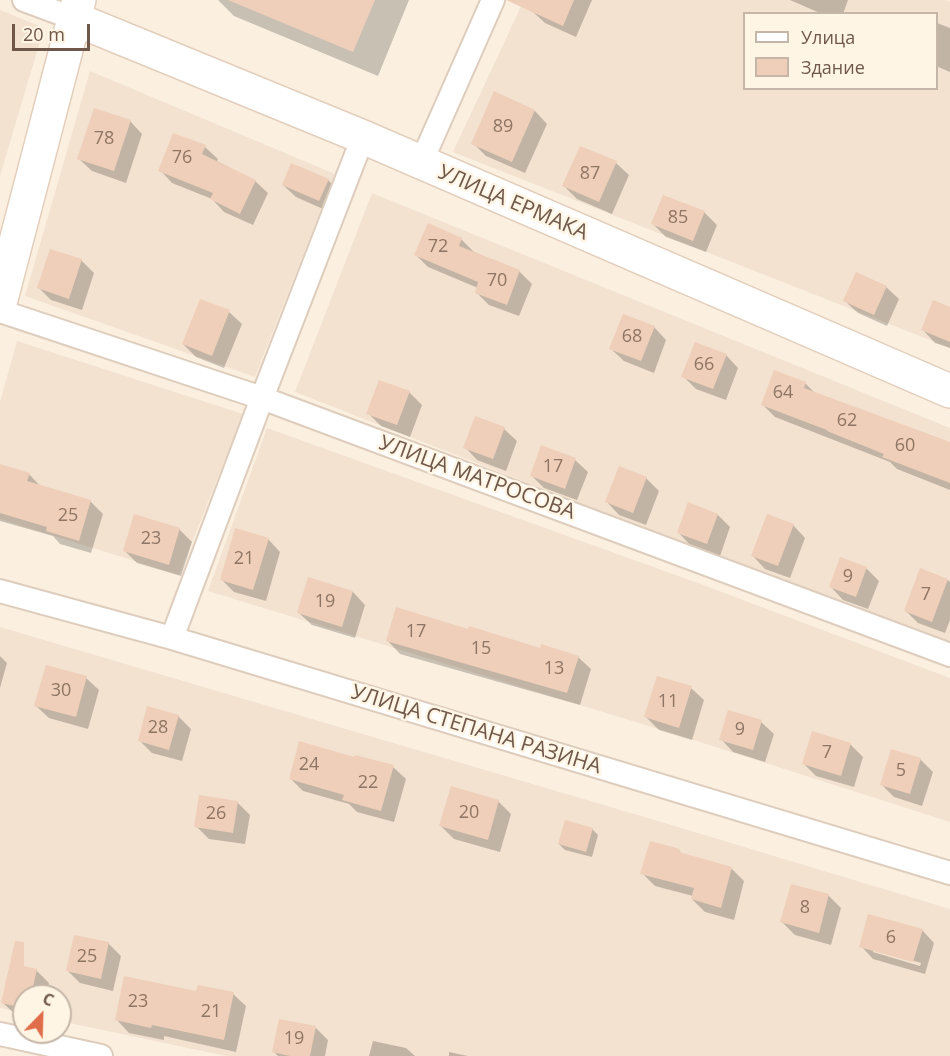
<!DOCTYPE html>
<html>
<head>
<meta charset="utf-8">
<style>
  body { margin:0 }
  #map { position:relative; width:950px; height:1056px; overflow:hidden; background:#fbf0e0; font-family:"Open Sans",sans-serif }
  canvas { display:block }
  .legend { position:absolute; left:743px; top:12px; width:195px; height:78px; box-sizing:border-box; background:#fef5e5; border:2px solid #c5b6a7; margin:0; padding:8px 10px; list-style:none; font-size:18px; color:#6f5749 }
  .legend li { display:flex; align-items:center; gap:12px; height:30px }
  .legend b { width:30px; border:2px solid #c5b6a7 }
  .north { position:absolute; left:12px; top:984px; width:60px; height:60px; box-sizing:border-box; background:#fef5e5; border:2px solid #c5b6a7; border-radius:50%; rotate:23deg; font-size:16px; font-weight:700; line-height:24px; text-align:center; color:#6f5749 }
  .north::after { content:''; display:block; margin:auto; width:21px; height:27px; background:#e06d4a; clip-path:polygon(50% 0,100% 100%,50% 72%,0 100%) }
  .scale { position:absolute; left:12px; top:24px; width:78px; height:27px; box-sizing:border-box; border:3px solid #6f5749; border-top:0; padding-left:8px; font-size:18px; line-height:21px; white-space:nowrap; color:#6f5749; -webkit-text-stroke:4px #fef5e5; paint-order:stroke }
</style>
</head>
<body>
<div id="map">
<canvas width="950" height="1056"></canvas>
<ul class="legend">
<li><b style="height:8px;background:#fff"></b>Улица</li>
<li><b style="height:16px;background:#efcfb9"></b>Здание</li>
</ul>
<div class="north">С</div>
<div class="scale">20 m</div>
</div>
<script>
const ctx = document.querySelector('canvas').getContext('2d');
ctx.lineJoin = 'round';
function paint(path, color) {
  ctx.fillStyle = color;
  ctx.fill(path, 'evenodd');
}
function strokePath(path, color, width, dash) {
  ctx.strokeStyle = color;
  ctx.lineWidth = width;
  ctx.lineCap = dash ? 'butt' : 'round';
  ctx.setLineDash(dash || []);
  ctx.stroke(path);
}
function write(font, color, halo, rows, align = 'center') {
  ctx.font = font + ' "Open Sans",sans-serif';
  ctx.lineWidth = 5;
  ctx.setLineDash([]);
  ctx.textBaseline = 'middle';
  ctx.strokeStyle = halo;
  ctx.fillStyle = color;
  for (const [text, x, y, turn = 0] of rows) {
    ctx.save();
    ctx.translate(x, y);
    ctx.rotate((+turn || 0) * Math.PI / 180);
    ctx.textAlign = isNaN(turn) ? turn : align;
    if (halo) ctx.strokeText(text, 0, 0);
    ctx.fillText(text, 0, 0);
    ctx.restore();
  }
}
const residential = new Path2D(`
  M524 0H946L950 2V348L453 152ZM744 14H936V88H744Z
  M0 10 44 28 0 176Z
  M90 71 335 174 255 377 25 296Z
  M372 193 950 428V642L699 550 295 392Z
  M17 341 243 414 179 575 0 519V402Z
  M267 428 698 583 950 678V822L678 735 208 591Z
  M0 627 658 821 950 909V1056H226L60 1021V996H24V1013L0 1008Z`);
const shadow = new Path2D(`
  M218 0H409L378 76 234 16Z
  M537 0H592L576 37 545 23 532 11Z
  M790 0H848L843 14H822Z
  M937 23 950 28V72L936 66Z
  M495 93 535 111 547 124 525 173 486 156 473 143Z
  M130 121 142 134 126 183 92 171 79 159Z
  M205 147 218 159 217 161 255 181 268 193 253 225 224 212 212 199 172 183 160 170Z
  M616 163 629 175 612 214 577 199 564 186Z
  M328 180 341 193 332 213 296 197 283 185Z
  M704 212 717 225 706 252 666 237 653 224Z
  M461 239 474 252 519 271 532 284 519 316 489 305 476 292 478 288 428 267 416 255Z
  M81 260 94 273 82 310 51 300 39 288Z
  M886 287 899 299 887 326 858 313 845 301Z
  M950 309V348L935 343 923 330Z
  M229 312 242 324 224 368 196 357 183 344Z
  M654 327 666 340 654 373 624 361 611 349Z
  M726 355 738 368 726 400 696 389 683 376Z
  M805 383 817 395 950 443V490L897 469 890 462 775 417 762 404Z
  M409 392 422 405 410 437 381 426 368 413Z
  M504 429 517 441 506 471 477 460 465 447Z
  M575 460 588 472 577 500 544 488 531 475Z
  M0 466 29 474 41 487 90 501 103 514 91 553 60 544 53 536 0 521Z
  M646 478 659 491 646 525 619 515 607 502Z
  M718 515 730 527 720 556 691 546 679 533Z
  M793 525 805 538 790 578 765 569 753 556Z
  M179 529 192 542 181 576 137 563 125 551Z
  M268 539 280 552 266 601 234 592 221 579Z
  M866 568 879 581 868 609 843 600 831 587Z
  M948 580 950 582V620L945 633 918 623 906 611Z
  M353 592 365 605 355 638 312 625 299 613Z
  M388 641 541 650 578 657 591 669 580 705 400 654Z
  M0 656 7 663 0 688Z
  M86 678 99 690 88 729 49 718 36 706Z
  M691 688 704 700 692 740 659 730 646 717Z
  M178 716 191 729 182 761 152 753 139 740Z
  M761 722 774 734 765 762 733 752 721 739Z
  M850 744 863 757 854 787 816 776 804 764Z
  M920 759 933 772 922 806 894 797 882 785Z
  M393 767 406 779 394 822 357 812 349 804 303 791 290 778Z
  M498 801 511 814 500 852 454 839 441 826Z
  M237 802 250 815 245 844 209 839 196 826Z
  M592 829 598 835 592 857 565 850 559 844Z
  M679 851 683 855 732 869 744 881 734 920 705 912 692 899 693 896 655 886 642 873Z
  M792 886 829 896 841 908 831 945 795 935 782 922Z
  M922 930 934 943 925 974 873 959 861 946ZM873 949 921 963 920 966 873 952Z
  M108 943 121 956 113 991 80 983 68 971Z
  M36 970 49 983 46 996H24V1017L16 1015 3 1003Z
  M198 993 233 994 246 1006 236 1052 164 1036V1040L129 1033 117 1020Z
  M316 1028 328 1040 325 1056H278L274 1052Z
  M373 1041 406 1048 415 1056H369Z
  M449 1052 468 1056H449Z`);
const building = new Path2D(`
  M228 0H375L353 52Z
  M506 0H574L563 26Z
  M494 91 535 110 512 162 471 144Z
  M94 108 131 120 114 171 77 159Z
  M173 133 206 145 202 154 256 180 240 214 210 199 213 193 158 171Z
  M580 146 617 161 599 202 562 186Z
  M291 163 329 179 319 201 282 185Z
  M663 195 705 211 693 241 651 224Z
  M428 223 462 238 459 246 520 270 507 305 475 293 478 282 414 255Z
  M50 249 82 259 69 299 37 288Z
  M856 272 887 286 874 315 843 301Z
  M200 299 230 310 212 356 182 344Z
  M933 300 950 307V342L921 330Z
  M623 314 655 326 641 361 609 349Z
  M695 342 727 354 713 389 681 377Z
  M774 370 806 382 804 388 950 442V483L882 457 884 454 827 431V430L761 405Z
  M379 380 410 391 397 425 366 414Z
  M475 416 505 427 493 459 463 448Z
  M541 445 576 458 565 489 530 476Z
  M0 464 30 473 27 481 91 500 79 541 46 531 47 527 0 513Z
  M619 466 647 477 633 513 605 502Z
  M688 502 718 514 707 544 677 533Z
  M134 514 180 528 169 565 123 551Z
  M767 514 794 524 778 566 751 556Z
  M235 528 269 538 253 590 220 580Z
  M840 557 867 567 856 597 829 587Z
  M920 568 948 579 932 622 904 611Z
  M308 577 353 591 342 627 297 613Z
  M396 607 468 629 469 626 540 648 541 644 579 656 567 693 386 641Z
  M46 665 87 676 76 717 34 706Z
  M657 676 692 686 679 728 644 717Z
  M147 706 179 715 169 750 138 741Z
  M728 710 762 720 753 750 719 740Z
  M812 731 851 743 841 776 802 764Z
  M299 741 354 757 355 755 394 765 381 811 342 800 344 795 289 779Z
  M891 749 921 758 910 794 880 785Z
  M451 786 499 800 488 840 439 826Z
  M199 795 238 801 233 833 194 827Z
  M565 820 593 828 586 852 558 844Z
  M650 841 680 849 679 852 732 867 721 908 691 899 694 888 640 874Z
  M791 884 829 894 819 933 780 922Z
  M868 914 923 929 913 962 859 947Z
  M74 935 109 942 101 979 66 971Z
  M15 941 24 942V966L37 969 31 996H24V1008L1 1003Z
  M124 976 196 991 198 985 234 992 224 1040 152 1025 151 1028 115 1020Z
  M279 1019 316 1026 310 1056H290L272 1052Z`);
const street = new Path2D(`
  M24 0 75 19
  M421 163 493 0
  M0 311 262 398 950 655
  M0 591 172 638 950 873
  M172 638 262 398 363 137
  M0 1034 101 1056`);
const secondary = new Path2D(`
  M75 19 363 137 950 391
  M0 303 79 0`);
const numberNames = [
  ["89",503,127],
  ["78",104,139],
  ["76",182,158],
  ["87",590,174],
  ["85",678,218],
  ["72",438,247],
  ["70",497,281],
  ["68",632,337],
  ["66",704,365],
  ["64",783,393],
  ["62",847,421],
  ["60",905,446],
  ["17",553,467],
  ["25",68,516],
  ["23",151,539],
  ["21",244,559],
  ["9",848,577],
  ["7",926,595],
  ["19",325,602],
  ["17",416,632],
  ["15",481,649],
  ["13",554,669],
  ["30",61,691],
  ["11",668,702],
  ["28",158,728],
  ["9",740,730],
  ["7",827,753],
  ["24",309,765],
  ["5",901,771],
  ["22",368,783],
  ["20",469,813],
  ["26",216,814],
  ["8",805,908],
  ["6",891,938],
  ["25",87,957],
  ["23",138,1002],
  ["21",211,1012],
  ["19",294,1039]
];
const streetNames = [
  ["УЛИЦА ЕРМАКА",513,203,23],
  ["УЛИЦА МАТРОСОВА",477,478,20],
  ["УЛИЦА СТЕПАНА РАЗИНА",476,730,17]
];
paint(residential, '#f2e2cf');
paint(shadow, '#0003');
paint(building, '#efcfb9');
strokePath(street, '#decdbc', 26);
strokePath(secondary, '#e3cebb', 36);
strokePath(street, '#fff', 22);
strokePath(secondary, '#fff', 33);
write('18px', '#8f7565', null, numberNames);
write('21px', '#6f5749', '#fef5e5', streetNames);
</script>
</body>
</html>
